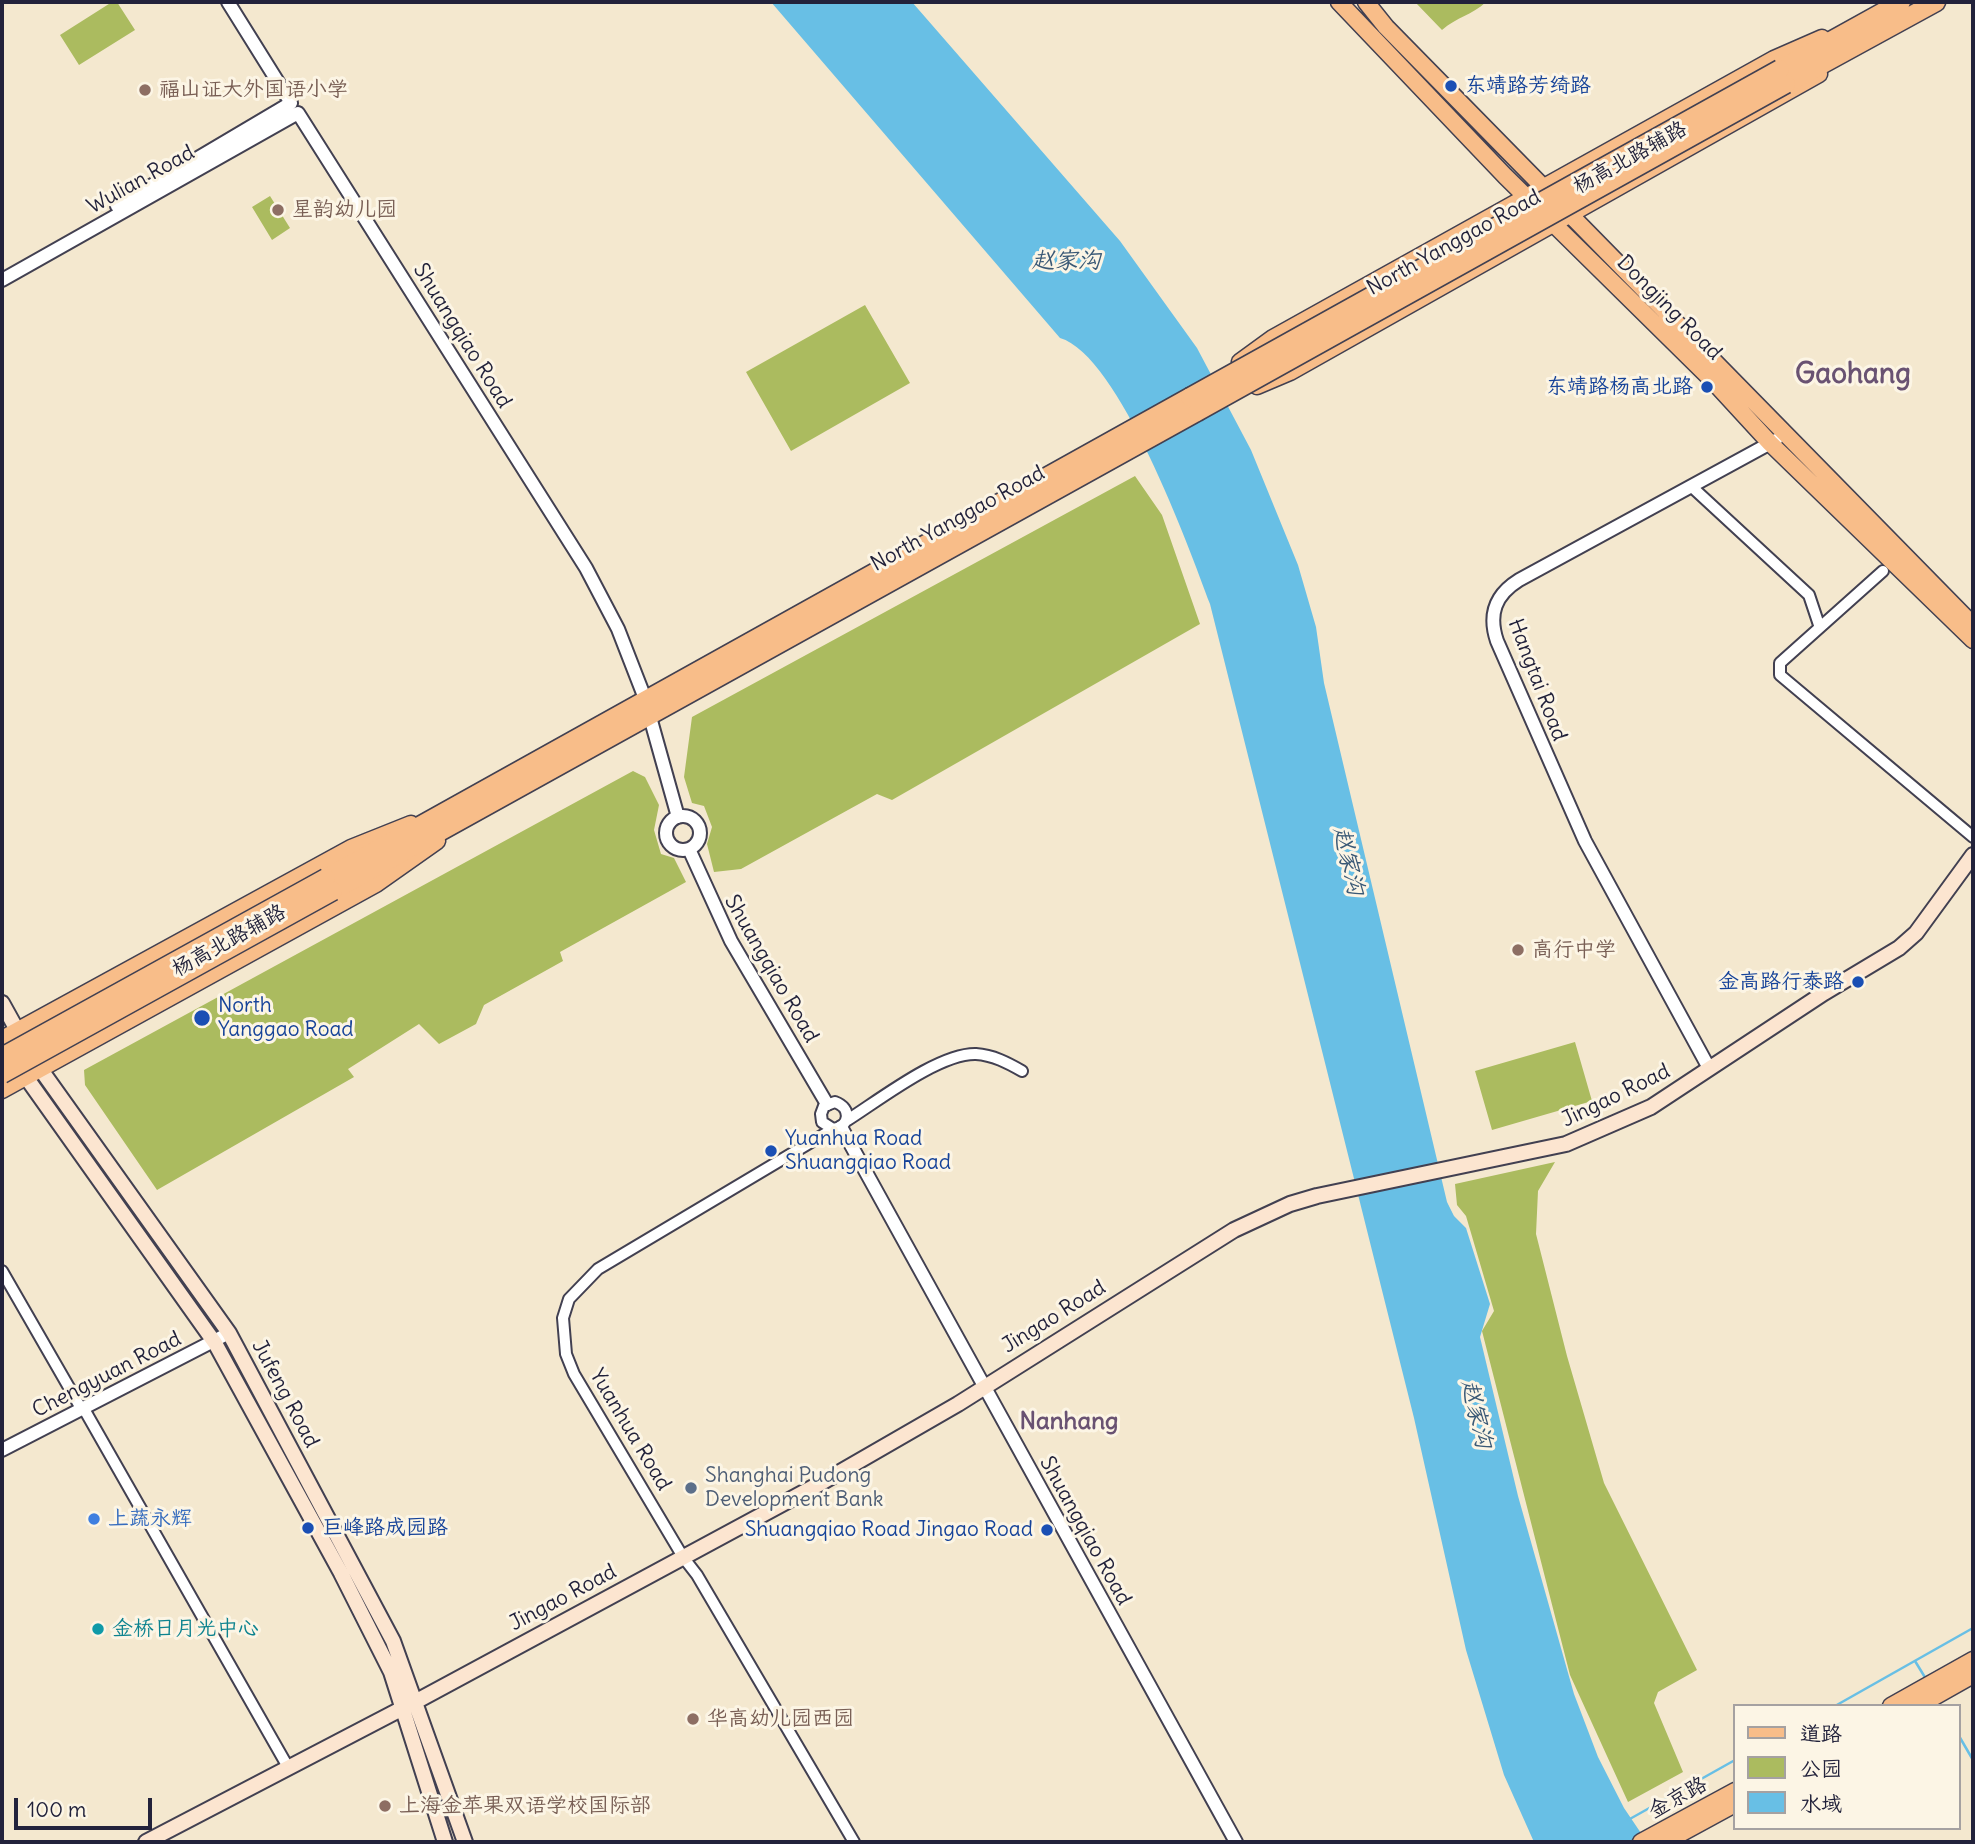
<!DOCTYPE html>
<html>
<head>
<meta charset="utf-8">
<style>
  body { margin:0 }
  #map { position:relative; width:1975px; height:1844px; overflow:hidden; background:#f4e8cf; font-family:Delius,"LXGW WenKai TC",sans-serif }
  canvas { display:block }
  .frame { position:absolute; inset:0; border:4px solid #22223b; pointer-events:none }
  .legend { position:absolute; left:1733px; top:1704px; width:228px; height:126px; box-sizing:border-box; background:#fcf5e5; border:2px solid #a5a1a1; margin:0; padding:9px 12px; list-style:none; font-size:21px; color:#22223b }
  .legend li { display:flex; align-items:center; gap:14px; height:35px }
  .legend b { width:35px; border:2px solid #a5a1a1 }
  .scale { position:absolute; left:14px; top:1798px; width:138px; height:32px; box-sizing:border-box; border:4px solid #22223b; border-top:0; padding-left:9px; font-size:21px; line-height:24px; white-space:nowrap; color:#22223b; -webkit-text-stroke:5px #fcf5e5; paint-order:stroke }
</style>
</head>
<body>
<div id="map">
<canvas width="1975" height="1844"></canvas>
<div class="frame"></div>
<ul class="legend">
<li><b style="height:9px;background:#f8bd89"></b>道路</li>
<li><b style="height:19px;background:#abbb5f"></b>公园</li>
<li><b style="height:19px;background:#68bfe5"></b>水域</li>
</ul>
<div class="scale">100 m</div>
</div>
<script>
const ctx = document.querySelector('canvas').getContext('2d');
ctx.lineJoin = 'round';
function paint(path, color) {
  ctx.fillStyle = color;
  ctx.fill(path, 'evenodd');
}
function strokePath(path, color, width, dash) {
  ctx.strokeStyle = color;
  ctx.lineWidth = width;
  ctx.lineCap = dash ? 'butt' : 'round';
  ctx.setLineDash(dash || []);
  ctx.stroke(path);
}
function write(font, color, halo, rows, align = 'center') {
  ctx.font = font + ' Delius,"LXGW WenKai TC",sans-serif';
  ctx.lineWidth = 6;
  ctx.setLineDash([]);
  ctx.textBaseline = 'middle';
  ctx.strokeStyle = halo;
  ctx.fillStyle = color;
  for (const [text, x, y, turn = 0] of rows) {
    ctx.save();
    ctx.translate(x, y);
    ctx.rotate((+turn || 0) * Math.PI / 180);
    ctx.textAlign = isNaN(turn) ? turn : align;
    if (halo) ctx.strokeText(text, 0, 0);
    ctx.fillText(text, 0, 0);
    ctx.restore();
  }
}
const green = new Path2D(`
  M112 2H117L135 30 79 65 60 35Z
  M1415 2H1486C1472 15 1457 17 1442 30Z
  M270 196 290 228 272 240 252 207Z
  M865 305 910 383 791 451 746 372Z
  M1135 476 1162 515 1200 624 892 800 877 794 741 869 714 872 707 844 712 827 704 806 692 803 684 777 692 717Z
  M633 771 645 777 659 805 654 830 661 854 674 858 686 882 560 952 563 961 484 1005 476 1024 439 1044 419 1024 348 1069 354 1077 157 1190 85 1085 84 1070Z
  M1575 1042 1592 1101 1492 1130 1475 1071Z
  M1555 1162 1538 1191 1536 1234 1567 1356 1604 1483 1697 1670 1658 1692 1654 1703 1683 1772 1628 1802 1570 1675 1482 1331 1494 1311 1466 1216 1457 1205 1455 1184Z`);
const water = new Path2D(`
  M771 2H912L1120 241 1197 348 1251 450 1298 565 1316 627 1324 683 1447 1202 1454 1216 1466 1228 1490 1304 1480 1337 1518 1496 1574 1694 1598 1757 1624 1808 1647 1842H1534L1504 1775 1466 1650 1414 1418 1210 604C1189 547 1119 355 1060 338Z`);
const stream = new Path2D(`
  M1915 1661 1926 1679
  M1835 1706 1973 1628
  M1959 1736 1973 1760
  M1628 1820 1735 1760`);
const minor = new Path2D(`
  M1692 487 1809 595 1819 625
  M1883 571 1780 663V675L1973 837
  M846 1121C878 1101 939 1053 976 1054 993 1055 1008 1063 1022 1071
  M833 1129 822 1122 821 1114 824 1106 835 1102C852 1108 850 1127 833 1129L598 1269 569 1299 563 1318 566 1354 574 1374 683 1557 697 1575 854 1842
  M2 1271 82 1410
  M84 1409 288 1767`);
const tertiary = new Path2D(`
  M117 206 291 103 228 2
  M2 280 298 113 586 568 618 629 646 701
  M650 717 678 817
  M666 833a17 17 0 1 1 34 0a17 17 0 1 1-34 0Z
  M689 849 731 941 827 1104
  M1709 1068 1585 841 1497 641C1488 614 1495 595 1519 580L1776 440
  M841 1127 1236 1842
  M2 1450 229 1333`);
const secondary = new Path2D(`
  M2 1003 22 1039
  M34 1060 229 1333 393 1641 465 1842
  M21 1070 215 1343 341 1573 391 1672 445 1842
  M415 1702 821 1483 958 1404 1234 1230 1290 1204 1317 1196 1566 1144 1651 1107 1824 993 1899 948 1916 933 1973 855
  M146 1842 401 1709`);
const primary = new Path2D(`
  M1339 2 1505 176 1713 381 1770 443 1973 640
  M1366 2 1386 27 1972 624
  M1240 362 1273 338 1774 59 1822 38
  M1257 386 1290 372 1819 74
  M2 1039 351 848 411 824
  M2 1090 376 884 437 841
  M1891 1706 1973 1660
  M1918 1706 1973 1675
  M1641 1842 1735 1791
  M1665 1842 1735 1804`);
const trunk = new Path2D(`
  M1780 69 1901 2
  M1786 84 1936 2
  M326 878 1190 397
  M333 891 1197 412`);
const trunkBridge = new Path2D(`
  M1190 397 1780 69
  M1197 412 1786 84
  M2 1057 326 878
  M2 1074 333 891`);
const markers = [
  [1451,86,7,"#1a4fb4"],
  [145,90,7,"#8d6e63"],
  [278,210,7,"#8d6e63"],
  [1707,387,7,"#1a4fb4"],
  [1518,950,7,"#8d6e63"],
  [1858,982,7,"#1a4fb4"],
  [202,1018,9,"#1a4fb4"],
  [771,1151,7,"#1a4fb4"],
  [691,1488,7,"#5c6f8a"],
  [94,1519,7,"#3f7fe0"],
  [308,1528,7,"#1a4fb4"],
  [1047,1530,7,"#1a4fb4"],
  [98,1629,7,"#0f9aa8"],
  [693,1719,7,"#8d6e63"],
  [385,1806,7,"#8d6e63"]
];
const transitNames = [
  ["东靖路芳绮路",1465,86],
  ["东靖路杨高北路",1693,387,"right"],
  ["金高路行泰路",1844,982,"right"],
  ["North",218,1006],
  ["Yanggao Road",218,1030],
  ["Yuanhua Road",785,1139],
  ["Shuangqiao Road",785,1163],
  ["巨峰路成园路",322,1528],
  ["Shuangqiao Road Jingao Road",1033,1530,"right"]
];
const educationNames = [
  ["福山证大外国语小学",159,90],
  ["星韵幼儿园",292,210],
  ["高行中学",1532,950],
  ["华高幼儿园西园",707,1719],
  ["上海金苹果双语学校国际部",399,1806]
];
const streetNames = [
  ["杨高北路辅路",1630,158,-29],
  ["Wulian Road",141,180,-29],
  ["North Yanggao Road",1454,243,-29],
  ["Dongjing Road",1669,308,45],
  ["Shuangqiao Road",462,336,58],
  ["North Yanggao Road",958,519,-29],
  ["Hangtai Road",1537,680,69],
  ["杨高北路辅路",229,941,-29],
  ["Shuangqiao Road",771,969,60],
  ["Jingao Road",1616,1096,-26],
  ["Jingao Road",1054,1317,-32],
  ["Chengyuan Road",107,1375,-27],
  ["Jufeng Road",285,1394,62],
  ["Yuanhua Road",630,1430,59],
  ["Shuangqiao Road",1085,1531,61],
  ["Jingao Road",563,1598,-28],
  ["金京路",1678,1798,-29]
];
const serviceNames = [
  ["Shanghai Pudong",705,1476],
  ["Development Bank",705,1500]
];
const shopNames = [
  ["上蔬永辉",108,1519]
];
const cultureNames = [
  ["金桥日月光中心",112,1629]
];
const waterNames = [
  ["赵家沟",1066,261],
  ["赵家沟",1348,861,77],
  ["赵家沟",1476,1414,77]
];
const quarterNames = [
  ["Nanhang",1069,1422]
];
const districtNames = [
  ["Gaohang",1853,375]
];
paint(green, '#abbb5f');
paint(water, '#68bfe5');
strokePath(stream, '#68bfe5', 2.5);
strokePath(minor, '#424051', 14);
strokePath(tertiary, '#424051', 16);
strokePath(secondary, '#424051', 18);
strokePath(primary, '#424051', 19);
strokePath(trunk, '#424051', 21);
strokePath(minor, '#fff', 10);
strokePath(tertiary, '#fff', 12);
strokePath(secondary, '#fce5d0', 14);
strokePath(primary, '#f8bd89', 16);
strokePath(trunk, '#f8bd89', 18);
strokePath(trunkBridge, '#424051', 21, []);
strokePath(trunkBridge, '#f8bd89', 18);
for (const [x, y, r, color] of markers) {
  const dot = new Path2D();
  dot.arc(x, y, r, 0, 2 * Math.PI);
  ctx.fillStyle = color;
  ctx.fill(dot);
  strokePath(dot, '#fcf5e5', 2.5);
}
write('21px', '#164399', '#fcf5e5', transitNames, 'left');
write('21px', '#785e54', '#fcf5e5', educationNames, 'left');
write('21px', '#22223b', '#fcf5e5', streetNames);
write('21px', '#4e5e75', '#fcf5e5', serviceNames, 'left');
write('21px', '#366cbe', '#fcf5e5', shopNames, 'left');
write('21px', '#0d838f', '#fcf5e5', cultureNames, 'left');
write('italic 23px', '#3a5976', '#fcf5e5', waterNames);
write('bold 24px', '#695272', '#fcf5e5', quarterNames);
write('bold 28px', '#695272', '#fcf5e5', districtNames);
</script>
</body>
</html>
